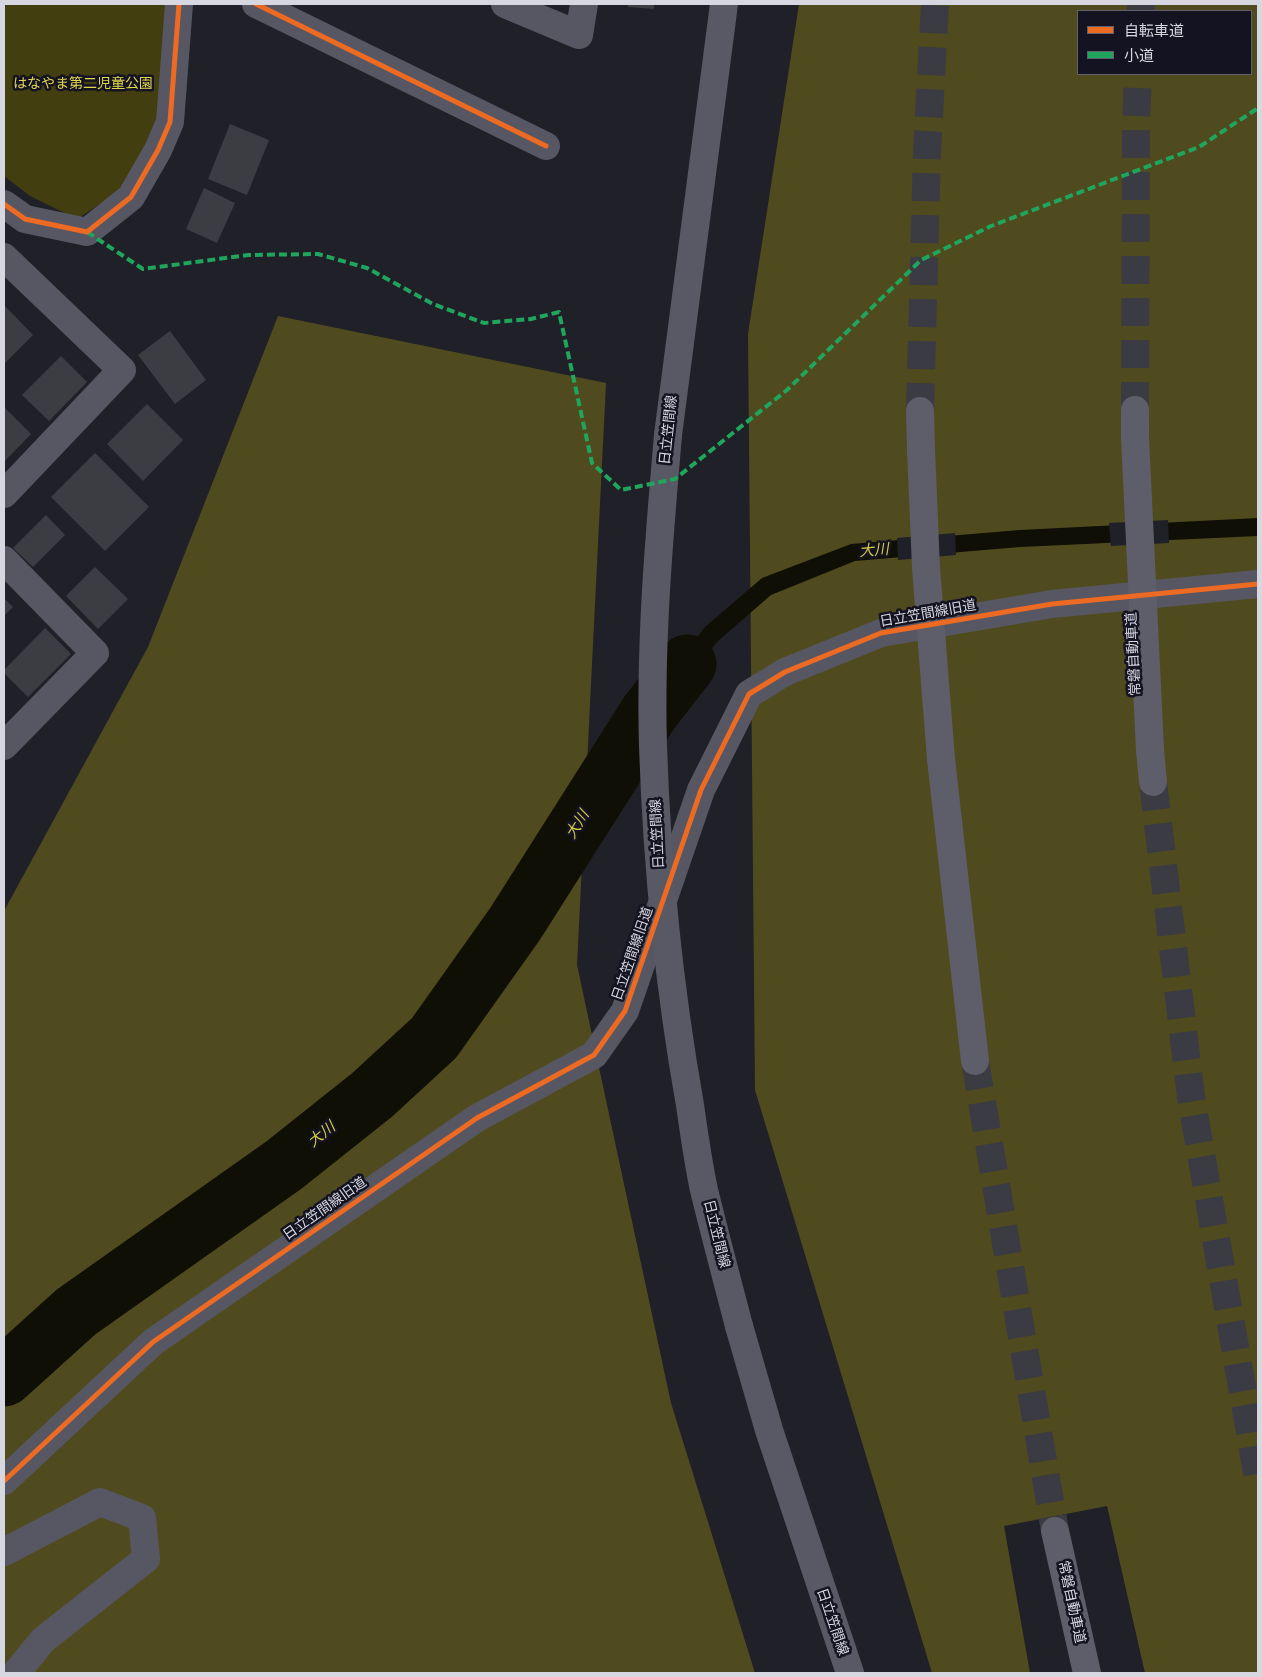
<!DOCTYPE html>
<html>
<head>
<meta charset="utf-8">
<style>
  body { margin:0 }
  #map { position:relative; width:1262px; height:1677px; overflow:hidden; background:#202028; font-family:Signika,"Noto Sans JP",sans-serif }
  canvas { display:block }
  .frame { position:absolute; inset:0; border:5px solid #d6d7e1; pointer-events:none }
  .legend { position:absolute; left:1077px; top:10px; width:175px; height:65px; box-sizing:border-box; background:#131321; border:1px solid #61616e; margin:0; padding:6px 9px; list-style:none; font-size:15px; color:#d6d7e1 }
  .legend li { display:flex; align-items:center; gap:10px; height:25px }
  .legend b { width:25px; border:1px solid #61616e }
</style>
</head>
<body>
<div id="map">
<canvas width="1262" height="1677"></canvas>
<div class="frame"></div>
<ul class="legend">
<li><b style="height:6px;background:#ed6a23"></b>自転車道</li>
<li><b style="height:6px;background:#20a55d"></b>小道</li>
</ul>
</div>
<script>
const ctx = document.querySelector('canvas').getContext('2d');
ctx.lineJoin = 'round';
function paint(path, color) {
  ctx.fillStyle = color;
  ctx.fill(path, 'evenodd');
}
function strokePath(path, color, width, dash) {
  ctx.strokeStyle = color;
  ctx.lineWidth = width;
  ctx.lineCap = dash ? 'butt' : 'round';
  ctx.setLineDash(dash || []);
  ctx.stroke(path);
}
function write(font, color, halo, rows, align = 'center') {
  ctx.font = font + ' Signika,"Noto Sans JP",sans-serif';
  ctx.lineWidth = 5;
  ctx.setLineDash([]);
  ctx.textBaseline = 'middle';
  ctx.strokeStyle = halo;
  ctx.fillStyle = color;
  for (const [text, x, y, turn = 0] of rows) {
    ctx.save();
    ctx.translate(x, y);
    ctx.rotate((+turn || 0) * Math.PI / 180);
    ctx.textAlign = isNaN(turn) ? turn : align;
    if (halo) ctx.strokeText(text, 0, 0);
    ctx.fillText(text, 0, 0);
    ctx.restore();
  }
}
const green = new Path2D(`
  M7 4H168L162 111 127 186 77 219 30 196 4 176V7Z`);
const forest = new Path2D(`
  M799 4H1258V1673H1145L1107 1506 1004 1526 1030 1673H932L755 1090 748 334ZM1078 11H1251V74H1078Z
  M278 316 606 383 577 965 671 1403 755 1673H4V911L148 647Z`);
const water = new Path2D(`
  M1258 518V536L1020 547 855 561 771 595 718 641 651 722 645 705 705 627 762 578 851 544 1020 530Z`);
const pier = new Path2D(`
  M1168 520 1169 543 1111 546 1109 523Z
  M955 533 956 555 898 560 897 538Z
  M693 638V676L653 724 643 704Z`);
const river = new Path2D(`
  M4 1377 76 1312 284 1165 372 1095 434 1038 515 924 649 713 687 664`);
const building = new Path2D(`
  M628 4H654V9L628 7Z
  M230 124 269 140 247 195 208 179Z
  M204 188 235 203 217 243 186 229Z
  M4 305 33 335 4 364Z
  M170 331 206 380 175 404 138 355Z
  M61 356 87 382 49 421 22 395Z
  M147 404 183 440 143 481 107 444Z
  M4 407 31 434 4 462Z
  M95 453 149 507 105 551 51 497Z
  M46 515 65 535 33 567 13 548Z
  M95 567 128 599 98 629 66 596Z
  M4 598 13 607 4 616Z
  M45 628 71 654 28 697 4 673V670Z`);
const highwayTunnel = new Path2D(`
  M1141 11V4
  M1135 410 1136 127 1138 74
  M920 411 927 152 935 4
  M1153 782 1191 1097 1258 1478
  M975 1061 1055 1531`);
const minor = new Path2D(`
  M256 4 546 146
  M505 4 579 35 584 4
  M4 204 25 219 87 232 131 197 158 150 170 122 179 4
  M4 257 122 370 4 494
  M4 560 95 653 4 746
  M4 1481 153 1342 477 1118 594 1055 625 1011 701 790 749 694 785 672 881 633 1052 604 1258 584
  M4 1552 100 1502 142 1518 146 1559 43 1640 16 1673`);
const major = new Path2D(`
  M668 435 724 4
  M739 1326 769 1430 850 1673`);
const highway = new Path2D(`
  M1135 410V437
  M920 411 921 449
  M1150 750 1153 782
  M941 759 975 1061
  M1055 1531 1087 1673`);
const majorBridge = new Path2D(`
  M668 435C659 539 650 642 653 746 657 867 669 987 690 1105 694 1133 698 1162 704 1190 715 1235 727 1280 739 1326`);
const highwayBridge = new Path2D(`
  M1135 437 1150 750
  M921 449 926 568 941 759`);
const quiet = new Path2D(`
  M87 232 143 269 248 255 318 254 367 268 433 304 484 323 531 319 559 312 592 463 621 490 675 479 787 390 921 260 991 226 1199 147 1258 108`);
const cycleway = new Path2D(`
  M256 4 546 146
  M4 204 25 219 87 232 131 197 158 150 170 122 179 4
  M4 1481 153 1342 477 1118 594 1055 625 1011 701 790 749 694 785 672 881 633 1052 604 1258 584`);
const parkNames = [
  ["はなやま第二児童公園",83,84]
];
const streetNames = [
  ["日立笠間線",669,430,-84],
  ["日立笠間線旧道",928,614,-10],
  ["常磐自動車道",1134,654,-93],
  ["日立笠間線",658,834,-93],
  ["日立笠間線旧道",633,954,-71],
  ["日立笠間線旧道",325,1209,-35],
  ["日立笠間線",716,1234,76],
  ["常磐自動車道",1071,1602,78],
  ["日立笠間線",832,1622,71]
];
const waterNames = [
  ["大川",874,551,-5],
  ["大川",578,825,-58],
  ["大川",322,1135,-39]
];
paint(green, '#433e0f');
paint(forest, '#504b1e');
paint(water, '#100f05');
paint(pier, '#202028');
strokePath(river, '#100f05', 59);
paint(building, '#3c3c43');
strokePath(highwayTunnel, '#3b3b44', 28, [28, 14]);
strokePath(minor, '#575763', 28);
strokePath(major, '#595965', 28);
strokePath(highway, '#5d5e69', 28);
strokePath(majorBridge, '#595965', 28);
strokePath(highwayBridge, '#5d5e69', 28);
strokePath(quiet, '#20a55d', 4, [8, 4]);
strokePath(cycleway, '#ed6a23', 5);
write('14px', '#e2d64e', '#131321', parkNames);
write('14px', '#d6d7e1', '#131321', streetNames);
write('italic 15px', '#d6ca40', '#131321', waterNames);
</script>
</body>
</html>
